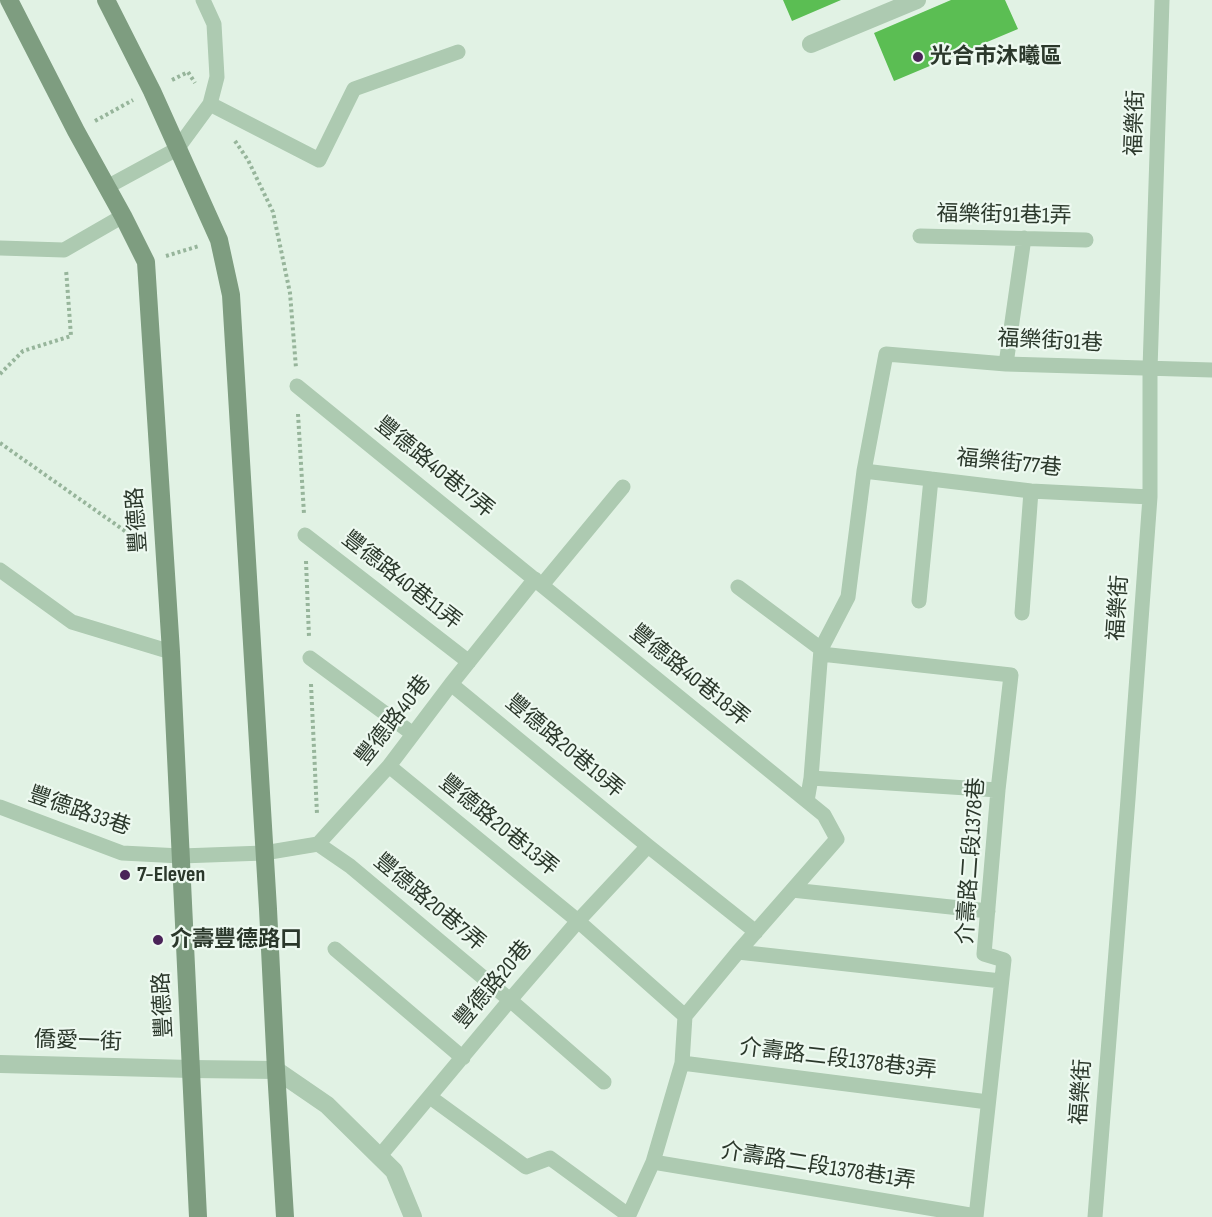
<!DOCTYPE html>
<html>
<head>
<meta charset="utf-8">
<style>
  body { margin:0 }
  canvas { display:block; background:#e1f2e4 }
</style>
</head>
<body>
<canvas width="1212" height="1217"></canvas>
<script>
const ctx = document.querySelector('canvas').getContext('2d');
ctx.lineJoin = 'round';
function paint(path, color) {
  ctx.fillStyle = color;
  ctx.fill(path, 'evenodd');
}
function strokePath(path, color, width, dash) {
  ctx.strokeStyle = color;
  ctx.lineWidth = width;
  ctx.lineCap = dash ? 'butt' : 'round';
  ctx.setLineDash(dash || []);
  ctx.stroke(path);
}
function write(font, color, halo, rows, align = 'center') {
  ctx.font = font + ' "Sofia Sans Condensed","Noto Sans TC",sans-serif';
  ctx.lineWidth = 4.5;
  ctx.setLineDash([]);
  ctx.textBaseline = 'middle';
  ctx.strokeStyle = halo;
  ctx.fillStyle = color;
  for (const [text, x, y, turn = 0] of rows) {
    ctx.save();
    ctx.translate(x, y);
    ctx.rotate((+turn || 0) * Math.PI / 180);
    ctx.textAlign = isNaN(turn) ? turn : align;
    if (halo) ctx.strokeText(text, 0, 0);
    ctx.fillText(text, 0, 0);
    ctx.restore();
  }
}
const building = new Path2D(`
  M783 0H841L792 21Z
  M951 0H1005L1018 29 894 81 874 33Z`);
const path = new Path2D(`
  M172 80 188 72 195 83
  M95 121 133 100
  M235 141 248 160 273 212 290 293 296 368
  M166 256 199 246
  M0 374 23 351 71 336 66 269
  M298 414 304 514
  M0 443 142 543
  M306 561 309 637
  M311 684 317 814`);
const lane = new Path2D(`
  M210 104 319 160 354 89 458 52
  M107 187 177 149 210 104 217 77 214 24 203 0
  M920 236 1086 240
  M0 248 64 250 123 216
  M1006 364 1024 238
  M297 386 824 815 837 839 738 952 685 1016
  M864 471 1031 491 1150 497
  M305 535 469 662
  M0 570 72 622 171 652
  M542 585 623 487
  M738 587 821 649
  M919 601 931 479
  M1022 613 1031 491
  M821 654 1011 675 998 790 984 954 1004 960 976 1217
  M310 658 413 734
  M451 684 648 846 756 932
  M389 766 578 921 685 1016
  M811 778 998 790
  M807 801 811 778 821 649 848 597 864 471 886 354 1006 364 1212 370
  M0 807 122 853 181 856 264 853 318 844 389 766 451 684 535 579
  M318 844 350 866 510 1000 604 1082
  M792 890 988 911
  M335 949 463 1058
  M738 952 1001 981
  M682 1063 988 1102
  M430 1097 526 1167 550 1158 628 1215
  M379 1157 510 1000 578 921 648 846
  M653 1162 976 1216
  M628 1217 653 1162 682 1063 685 1016
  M1095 1217 1128 799 1150 497V369L1162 0`);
const street = new Path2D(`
  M811 44 917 0
  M0 1064 191 1069 276 1070 327 1105 394 1171 413 1217`);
const secondary = new Path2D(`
  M9 0 76 131 123 216 146 262 171 652 198 1217
  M106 0 152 91 219 240 231 295 268 909 276 1070 285 1217`);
const markers = [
  [918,57,6,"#4a2358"],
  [125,875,6,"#4a2358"],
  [158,940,6,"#4a2358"]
];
const poiNames = [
  ["光合市沐曦區",930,57],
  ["7-Eleven",137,875],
  ["介壽豐德路口",170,940]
];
const streetNames = [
  ["福樂街",1136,123,-88],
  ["福樂街91巷1弄",1004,216,1],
  ["福樂街91巷",1050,342,3],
  ["福樂街77巷",1009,464,6],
  ["豐德路40巷17弄",434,468,39],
  ["豐德路",138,520,-94],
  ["豐德路40巷11弄",401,581,38],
  ["福樂街",1119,608,-86],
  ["豐德路40巷18弄",689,676,39],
  ["豐德路40巷",394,721,-52],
  ["豐德路20巷19弄",564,747,40],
  ["豐德路33巷",79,812,19],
  ["豐德路20巷13弄",498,826,39],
  ["介壽路二段1378巷",972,861,-86],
  ["豐德路20巷7弄",429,903,40],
  ["豐德路20巷",494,985,-50],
  ["豐德路",164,1005,-93],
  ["僑愛一街",78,1042,2],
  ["介壽路二段1378巷3弄",838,1060,7],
  ["福樂街",1082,1092,-86],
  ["介壽路二段1378巷1弄",818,1167,9]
];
paint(building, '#5bbe53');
strokePath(path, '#97b59b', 4, [3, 3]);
strokePath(lane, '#adcab1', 15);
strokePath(street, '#adcab1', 18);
strokePath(secondary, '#7e9d80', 18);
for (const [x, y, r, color] of markers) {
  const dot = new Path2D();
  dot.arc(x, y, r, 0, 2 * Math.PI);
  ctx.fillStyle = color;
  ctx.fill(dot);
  strokePath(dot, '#edf9f0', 2);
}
write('bold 22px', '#2b382b', '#edf9f0', poiNames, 'left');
write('22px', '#2b382b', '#edf9f0', streetNames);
</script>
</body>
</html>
